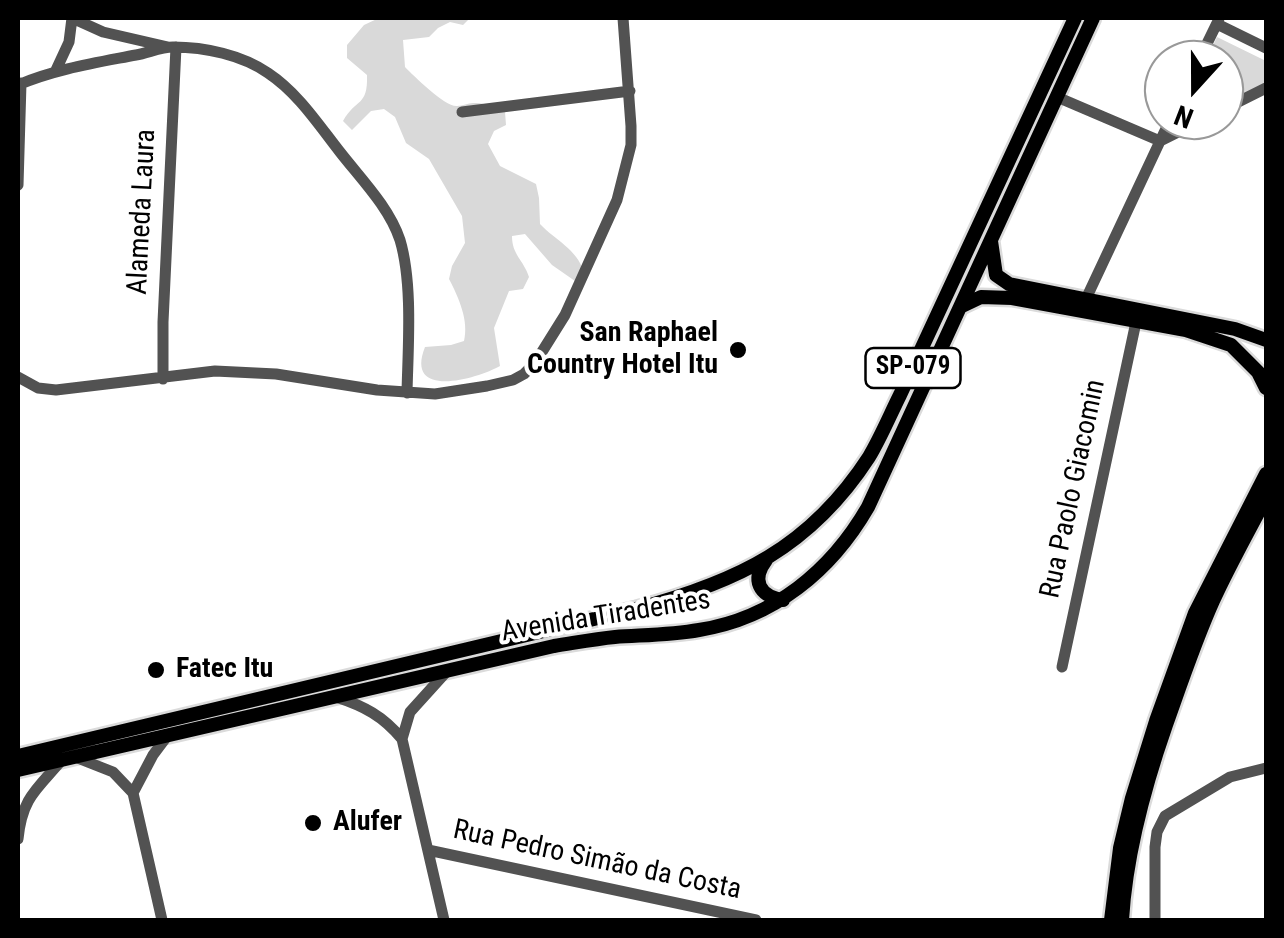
<!DOCTYPE html>
<html>
<head>
<meta charset="utf-8">
<style>
  body { margin:0 }
  #map { position:relative; width:1284px; height:938px; overflow:hidden; background:#fff; font-family:"Roboto Condensed",sans-serif }
  canvas { display:block }
  .frame { position:absolute; inset:0; border:20px solid #000; pointer-events:none }
  .north { position:absolute; left:1144px; top:40px; width:100px; height:100px; box-sizing:border-box; background:#fff; border:2px solid #999; border-radius:50%; rotate:201deg; font-size:28px; font-weight:700; line-height:40px; text-align:center; color:#000 }
  .north::after { content:''; display:block; margin:auto; width:35px; height:45px; background:#000; clip-path:polygon(50% 0,100% 100%,50% 72%,0 100%) }
</style>
</head>
<body>
<div id="map">
<canvas width="1284" height="938"></canvas>
<div class="frame"></div>
<div class="north">N</div>
</div>
<script>
const ctx = document.querySelector('canvas').getContext('2d');
ctx.lineJoin = 'round';
function paint(path, color) {
  ctx.fillStyle = color;
  ctx.fill(path, 'evenodd');
}
function strokePath(path, color, width, dash) {
  ctx.strokeStyle = color;
  ctx.lineWidth = width;
  ctx.lineCap = dash ? 'butt' : 'round';
  ctx.setLineDash(dash || []);
  ctx.stroke(path);
}
function write(font, color, halo, rows, align = 'center') {
  ctx.font = font + ' "Roboto Condensed",sans-serif';
  ctx.lineWidth = 8;
  ctx.setLineDash([]);
  ctx.textBaseline = 'middle';
  ctx.strokeStyle = halo;
  ctx.fillStyle = color;
  for (const [text, x, y, turn = 0] of rows) {
    ctx.save();
    ctx.translate(x, y);
    ctx.rotate((+turn || 0) * Math.PI / 180);
    ctx.textAlign = isNaN(turn) ? turn : align;
    if (halo) ctx.strokeText(text, 0, 0);
    ctx.fillText(text, 0, 0);
    ctx.restore();
  }
}
const green = new Path2D(`
  M379 18H470L463 25 450 22 438 28 429 37 403 40 405 67C414 76 445 107 457 106 463 106 468 103 473 103 485 102 495 108 505 112L506 125 494 131 488 144 500 166 536 184 539 198 540 224C556 241 576 248 584 272L575 281 552 265 525 234 512 236C512 255 523 259 529 277L523 289 509 291 494 328 500 366C477 379 404 400 425 347L451 345 464 341C469 321 459 298 449 279L452 266 465 243 462 216 429 159 406 143 395 117 384 109 371 111 352 130 343 121C356 98 368 107 367 75L347 58V45L364 25Z
  M1217 37 1266 61V84L1224 104V60H1206Z`);
const minor = new Path2D(`
  M72 18 103 32 168 47
  M1217 24 1266 48
  M1199 60 1219 19
  M56 70 69 42 72 18
  M18 85C56 69 95 63 136 55 148 53 161 47 173 47 205 47 242 55 268 73 298 93 318 124 340 152 361 179 389 207 400 240 413 284 408 347 407 393
  M1057 97 1160 141
  M1224 109 1266 88
  M462 112 630 91
  M1160 141 1202 120
  M18 185 21 83
  M1084 303 1170 120
  M18 377 38 388 56 390 215 371 276 374 377 390 435 394 487 386 513 380 524 374 535 363 565 315 617 200 631 145V126L623 18
  M163 379V322L176 47
  M1062 667 1136 322
  M336 697C364 706 383 716 402 739
  M75 757 113 772 133 793 162 920
  M133 793 153 755 168 735
  M18 839C22 798 36 790 62 760
  M428 850 756 920
  M444 920 402 739 410 712 448 670
  M1155 920V847L1157 832 1165 816 1230 777 1266 768`);
const major = new Path2D(`
  M991 241 996 275 1009 284 1235 329 1266 340
  M960 307 981 297 1012 298 1186 330 1231 345 1258 372 1266 388
  M766 560C751 580 759 596 783 600
  M18 756 636 609C737 582 810 548 869 457 881 437 890 415 900 395L1075 18
  M18 770 554 646C574 643 594 639 615 637 643 635 671 635 699 630 774 618 831 571 868 507L1093 18
  M1111 920 1120 848 1132 798 1156 721 1195 613 1266 474
  M1122 920C1126 853 1144 788 1166 725 1181 683 1195 641 1213 601 1229 566 1248 532 1266 498`);
const markers = [
  [738,350,10,"#000"],
  [156,670,10,"#000"],
  [313,823,10,"#000"]
];
const shields = [
  [913,368,95]
];
const shieldNames = [
  ["SP-079",913,368]
];
const streetNames = [
  ["Alameda Laura",143,212,-87],
  ["Rua Paolo Giacomin",1074,489,-78],
  ["Avenida Tiradentes",606,617,-9],
  ["Rua Pedro Simão da Costa",597,861,12]
];
const poiNames = [
  ["San Raphael",718,334,"right"],
  ["Country Hotel Itu",718,366,"right"],
  ["Fatec Itu",176,670],
  ["Alufer",333,823]
];
paint(green, '#d9d9d9');
strokePath(major, '#dbdbdb', 19);
strokePath(minor, '#525252', 11);
strokePath(major, '#000', 14);
for (const [x, y, r, color] of markers) {
  const dot = new Path2D();
  dot.arc(x, y, r, 0, 2 * Math.PI);
  ctx.fillStyle = color;
  ctx.fill(dot);
  strokePath(dot, '#fff', 4);
}
for (const [x, y, w] of shields) {
  const box = new Path2D();
  box.roundRect(x - w / 2, y - 20, w, 40, 8);
  ctx.fillStyle = '#fff';
  ctx.fill(box);
  strokePath(box, '#000', 2.5);
}
write('bold 25px', '#000', null, shieldNames);
write('28px', '#000', '#fff', streetNames);
write('bold 28px', '#000', '#fff', poiNames, 'left');
</script>
</body>
</html>
